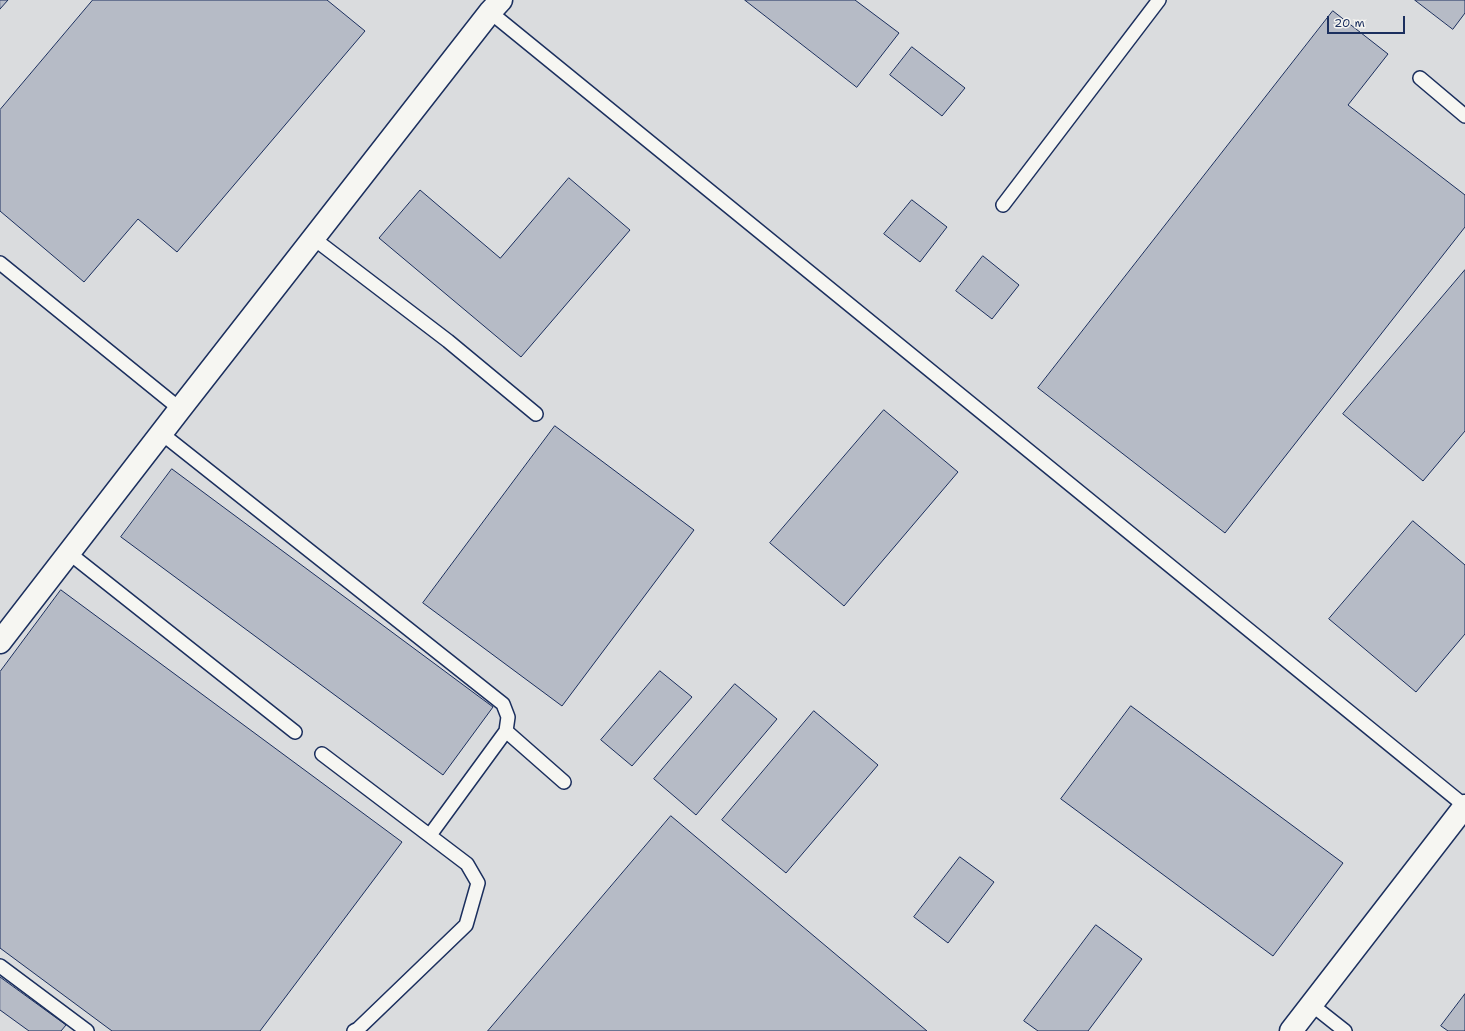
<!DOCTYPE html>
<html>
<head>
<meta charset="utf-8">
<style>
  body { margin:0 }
  #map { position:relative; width:1465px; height:1031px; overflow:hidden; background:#e9eae9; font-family:"Shantell Sans",sans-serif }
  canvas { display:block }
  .scale { position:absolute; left:1327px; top:16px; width:78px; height:18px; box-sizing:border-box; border:2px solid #1b2f5e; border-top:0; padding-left:5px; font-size:12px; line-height:14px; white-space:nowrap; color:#1b2f5e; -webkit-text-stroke:3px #f6f6f2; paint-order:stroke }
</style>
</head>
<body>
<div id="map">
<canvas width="1465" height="1031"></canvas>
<div class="scale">20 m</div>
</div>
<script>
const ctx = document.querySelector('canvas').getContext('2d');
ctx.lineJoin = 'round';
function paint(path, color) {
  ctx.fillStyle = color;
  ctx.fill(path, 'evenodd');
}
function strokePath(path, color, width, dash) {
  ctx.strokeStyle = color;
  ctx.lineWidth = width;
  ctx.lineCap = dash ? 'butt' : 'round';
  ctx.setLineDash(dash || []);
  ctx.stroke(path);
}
const built = new Path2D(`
  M0 0H1465V1031H0Z`);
const building = new Path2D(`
  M0 0H8L0 9Z
  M93 0H327L365 31 177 252 138 219 84 282 0 211V110Z
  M745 0H855L899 33 857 87Z
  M1415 0H1465V13L1453 29Z
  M1333 11 1388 54 1348 105 1465 195V227L1225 533 1038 388Z
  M912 47 965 88 942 116 890 75Z
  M569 178 630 230 521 357 379 238 420 190 500 258Z
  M912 200 947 227 920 262 884 234Z
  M983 256 1019 285 992 319 956 291Z
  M1465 270V431L1423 481 1343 414Z
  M884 410 958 472 844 606 770 543Z
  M555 426 694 530 562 706 423 603Z
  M172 469 493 707 443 775 121 537Z
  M1413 521 1465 565V634L1416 692 1329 619Z
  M61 590 402 842 260 1031H112L0 948V672Z
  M660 671 692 697 632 766 601 740Z
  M735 684 777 719 696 815 654 779Z
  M1131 706 1343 863 1273 956 1061 799Z
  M814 711 878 765 786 873 722 820Z
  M671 816 927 1031H488Z
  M960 857 994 882 948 943 914 917Z
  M1096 925 1142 959 1088 1031H1038L1024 1021Z
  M0 977 66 1025 61 1031H29L0 1010Z
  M1465 994V1031H1448L1441 1026Z`);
const service = new Path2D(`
  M490 12 1465 806
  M1420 78 1465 116
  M1003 205 1159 0
  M313 238 448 341 536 414
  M0 263 180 409
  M161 433 503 704 508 717 506 731 430 835
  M69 553 295 732
  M506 731 564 782
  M322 754 467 864 478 883 466 925 358 1029 354 1031
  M0 966 87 1031
  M1312 1005 1345 1031`);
const minor = new Path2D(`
  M0 642 180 409 490 12 501 0
  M1291 1031 1465 806`);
paint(built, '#dadcde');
paint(building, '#b6bbc6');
strokePath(building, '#1b2f5e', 1);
strokePath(service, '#1b2f5e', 16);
strokePath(minor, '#1b2f5e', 25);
strokePath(service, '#f6f6f2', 13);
strokePath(minor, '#f6f6f2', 22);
</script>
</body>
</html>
